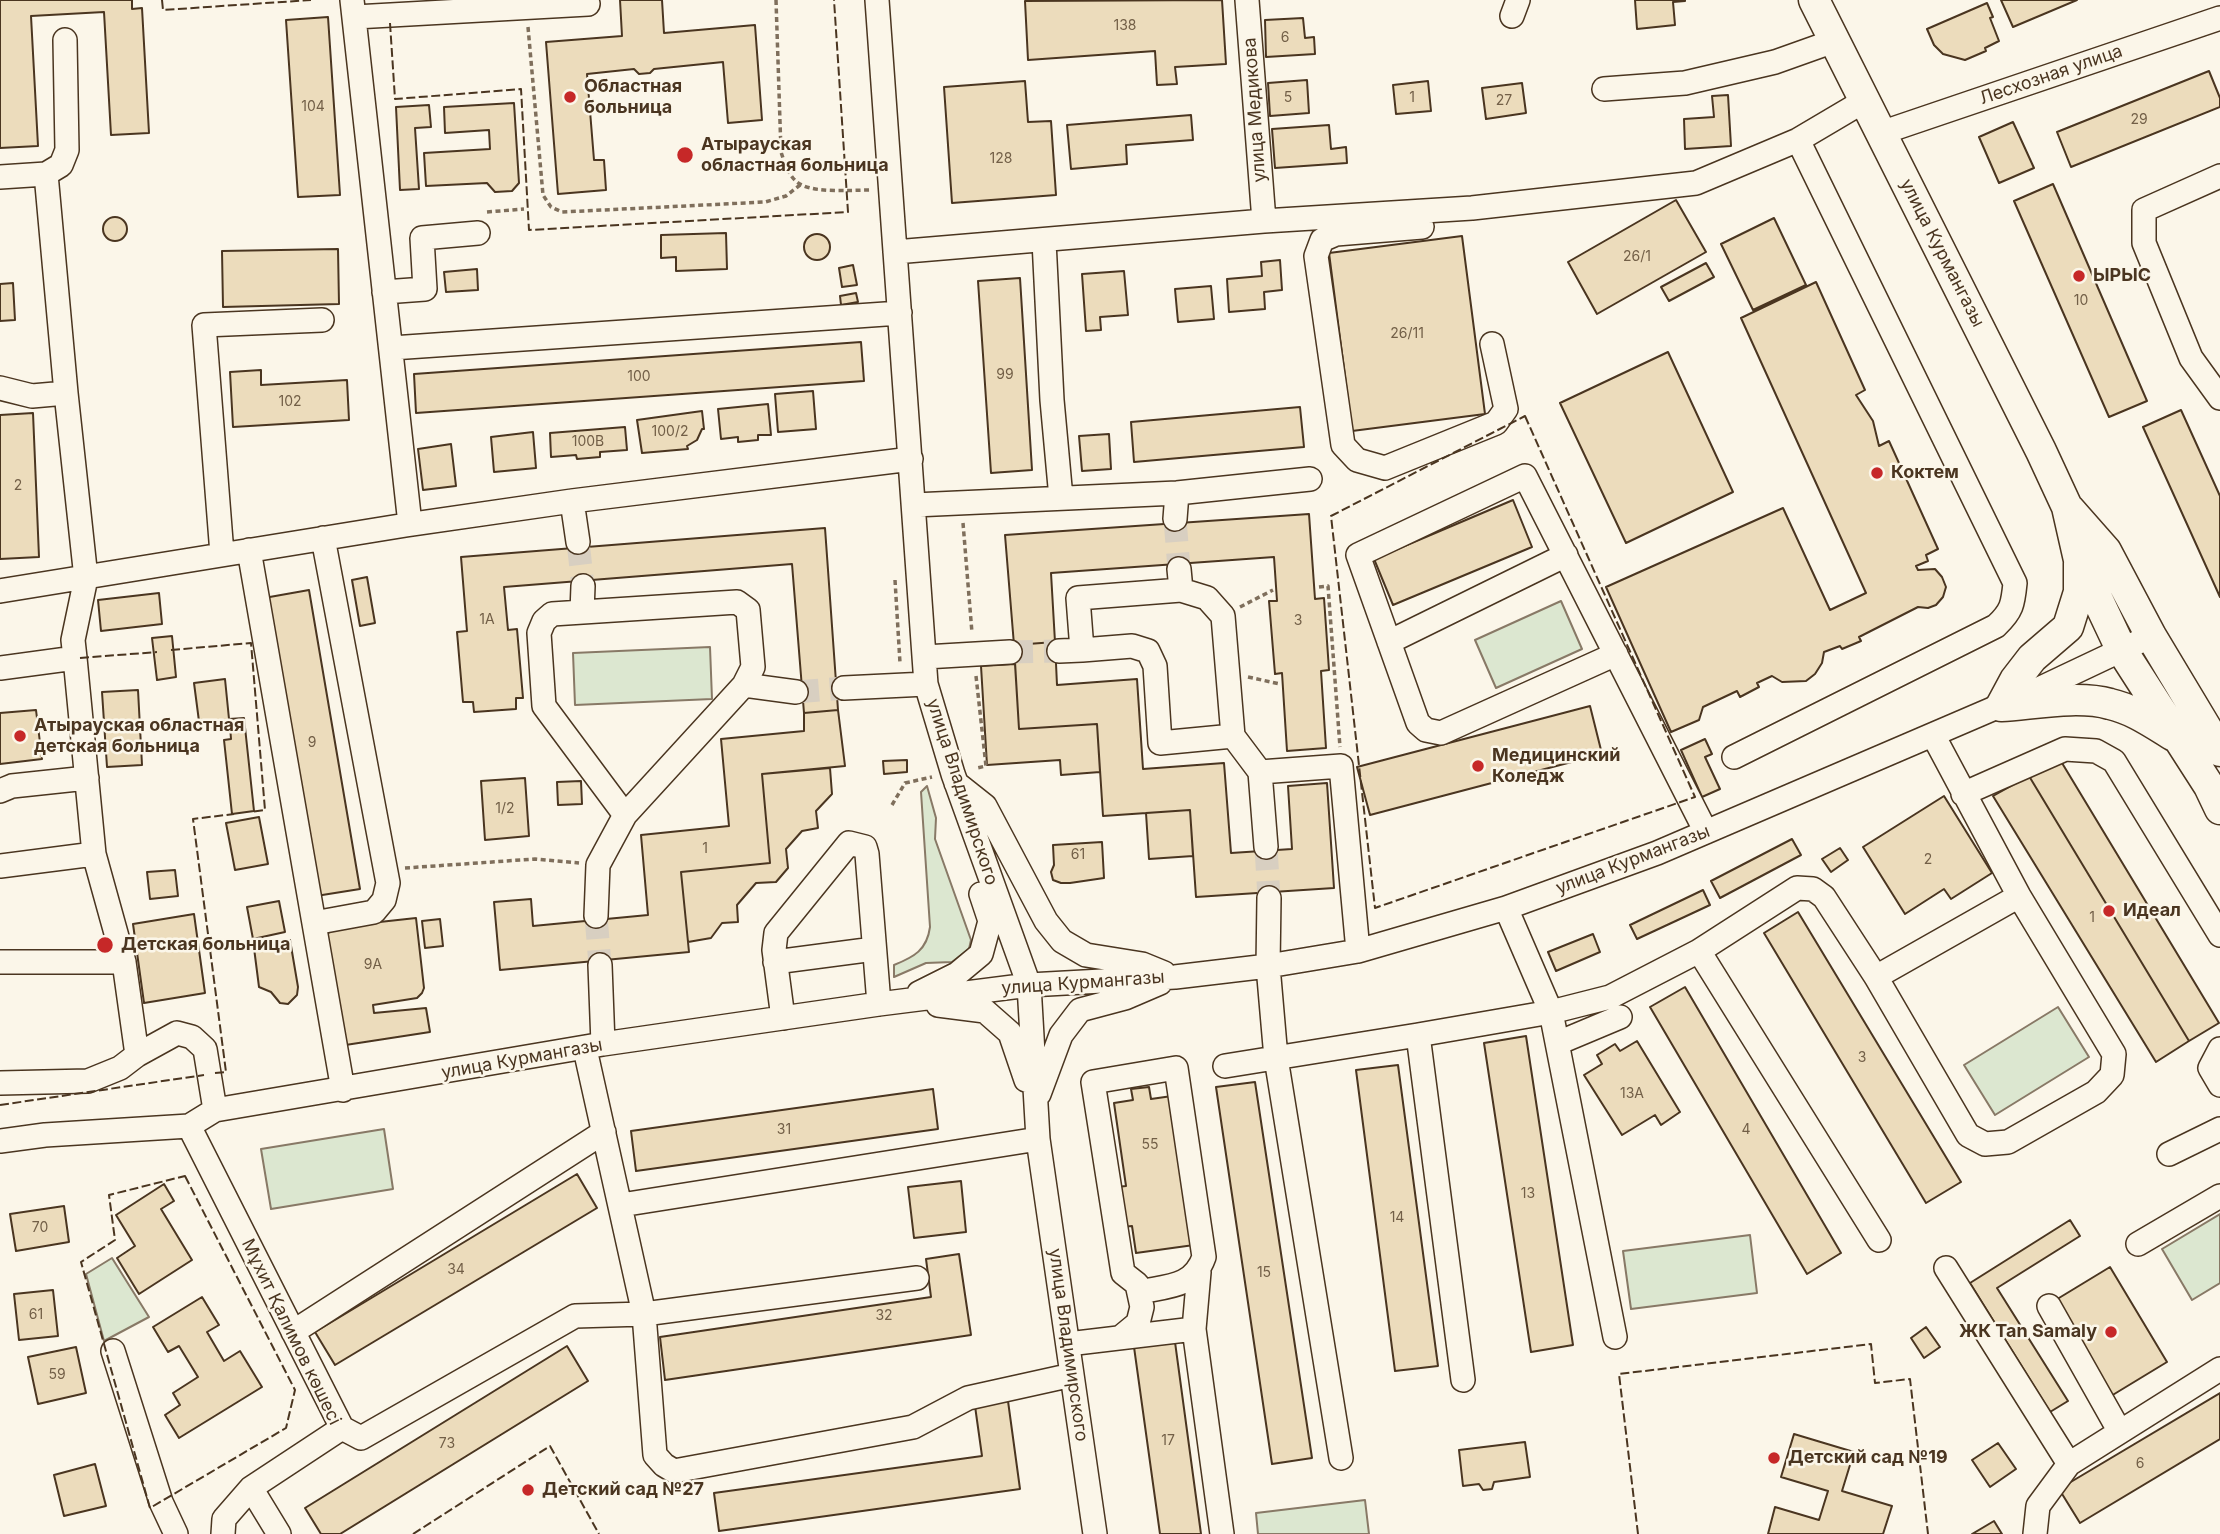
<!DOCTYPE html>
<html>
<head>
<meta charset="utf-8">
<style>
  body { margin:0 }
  canvas { display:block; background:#fbf6e9 }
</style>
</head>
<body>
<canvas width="2220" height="1534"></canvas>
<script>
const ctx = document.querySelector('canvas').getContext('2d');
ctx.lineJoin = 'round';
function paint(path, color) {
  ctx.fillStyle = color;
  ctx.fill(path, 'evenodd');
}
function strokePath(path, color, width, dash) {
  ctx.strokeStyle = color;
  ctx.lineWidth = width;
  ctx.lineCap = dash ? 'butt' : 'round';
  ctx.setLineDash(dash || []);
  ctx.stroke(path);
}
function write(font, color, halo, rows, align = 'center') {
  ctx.font = font + ' Inter,sans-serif';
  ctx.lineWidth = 5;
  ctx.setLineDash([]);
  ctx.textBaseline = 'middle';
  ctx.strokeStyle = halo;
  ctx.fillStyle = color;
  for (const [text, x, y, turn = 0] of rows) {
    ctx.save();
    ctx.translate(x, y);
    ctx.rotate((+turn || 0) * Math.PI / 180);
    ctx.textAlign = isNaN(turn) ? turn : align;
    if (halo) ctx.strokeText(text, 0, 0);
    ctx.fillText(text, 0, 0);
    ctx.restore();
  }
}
const green = new Path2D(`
  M1561 601 1582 649 1496 688 1475 640Z
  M710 647 712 699 575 705 573 653Z
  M927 786 936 818 935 839 971 940 969 949 952 962 926 963 894 977V965C914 957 927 950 930 927L921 792Z
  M2058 1007 2089 1057 1995 1115 1964 1065Z
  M384 1129 393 1189 271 1209 261 1149Z
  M2220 1214V1283L2192 1300 2162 1249Z
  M1750 1235 1757 1293 1631 1309 1623 1251Z
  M112 1258 149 1317 104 1341 86 1274Z
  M1365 1500 1369 1534H1258L1256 1513Z`);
const building = new Path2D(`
  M0 0H132V9L142 8 149 133 111 135 104 12 31 16 38 146 0 148Z
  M620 0H662L664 33 755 25 762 120 728 123 723 62 654 69 650 73 639 74 634 69 587 74 594 160H604L606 190 558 194 546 42 622 36Z
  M1222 0 1226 64 1175 67 1177 84 1157 85 1155 51 1028 60 1025 1Z
  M1635 0H1685V1L1673 2 1675 25 1637 29Z
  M2001 0H2077L2013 27Z
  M1987 3 1993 17 1990 18 1999 41 1985 48 1986 51 1965 60 1943 54 1934 45 1927 29Z
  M328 17 340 195 298 197 286 20Z
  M1303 18 1305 38 1314 37 1315 54 1266 57 1265 20Z
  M2209 71 2220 98V107L2071 167 2057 132Z
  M1307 80 1309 113 1270 116 1268 83Z
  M1025 81 1028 122 1051 121 1056 195 952 203 944 87Z
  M1428 81 1431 111 1396 114 1393 85Z
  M1522 83 1526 113 1486 119 1482 88Z
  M1728 95 1731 146 1685 149 1684 119 1714 117 1712 96Z
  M514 103 519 183 512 191 495 192 487 183 426 186 424 153 490 149 489 130 445 133 444 107Z
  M429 105 431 127 415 128 419 189 400 190 396 107Z
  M1191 115 1193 140 1126 145 1127 164 1071 169 1067 125Z
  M2013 122 2034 168 1999 183 1979 137Z
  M1329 125 1331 149 1346 147 1347 163 1275 168 1272 129Z
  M2053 184 2147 401 2109 417 2014 201Z
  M1676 200 1706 252 1597 314 1568 262Z
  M103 229a12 12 0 1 1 24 0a12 12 0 1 1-24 0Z
  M1774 218 1806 285 1753 310 1721 244Z
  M726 233 727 269 676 271V257L661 258V235Z
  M804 247a13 13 0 1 1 26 0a13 13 0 1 1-26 0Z
  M1462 236 1485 414 1352 431 1329 253Z
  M338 249 339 304 223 307 222 251Z
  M1280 260 1282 290 1264 292 1265 309 1229 312 1227 279 1262 276 1261 262Z
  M1706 263 1714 277 1669 301 1661 287Z
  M853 265 857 285 842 287 839 268Z
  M477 269 478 290 446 292 444 272Z
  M1124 271 1128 315 1100 317 1101 330 1086 331 1082 274Z
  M1020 278 1032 470 991 473 978 281Z
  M1816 282 1865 390 1856 395 1873 421 1879 446 1889 441 1938 549 1926 555 1928 561 1916 566 1918 570 1935 569 1942 577 1946 587 1943 597 1936 605 1928 608 1918 607 1859 637 1861 641 1842 649 1840 646 1824 652 1822 663 1815 674 1806 681 1782 682 1772 676 1757 683 1759 687 1740 697 1737 691 1703 707 1699 720 1671 732 1606 587 1783 508 1830 610 1866 593 1741 318Z
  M13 283 15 320 0 321V284Z
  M1211 286 1214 319 1178 322 1175 289Z
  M856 293 858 302 841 305 840 296Z
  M861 342 864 381 416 413 414 374Z
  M1668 352 1733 492 1626 543 1560 403Z
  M261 370V385L347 380 349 420 233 427 230 372Z
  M813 391 816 429 778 432 775 394Z
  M768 404 771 435H758V440L738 442V437L721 439 718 409Z
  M1300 407 1304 447 1134 462 1131 422Z
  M2181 410 2220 496V597L2143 427Z
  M702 411 704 429H702L697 440 687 446 688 449 642 453 637 420Z
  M33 413 39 557 0 559V415Z
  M625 427 627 450 600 452V457L577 459 576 455 551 457 550 433Z
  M533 432 536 468 494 472 491 437Z
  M1109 434 1111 469 1082 471 1079 436Z
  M451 444 456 486 423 490 418 449Z
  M1513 500 1532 547 1393 605 1374 559Z
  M1309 514 1315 599 1324 598 1329 670 1321 671 1326 748 1287 751 1282 673 1275 674 1269 601H1277L1274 557 1051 573 1055 642 1014 645 1005 535Z
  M825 528 838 710 804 713 792 564 504 587 508 630 517 629 523 698H516V709L474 712 473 702H463L457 632 467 631 461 557Z
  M367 577 375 623 360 626 352 580Z
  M309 590 360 889 316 896 264 598Z
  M159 593 162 624 101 631 98 600Z
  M172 636 176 677 157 680 152 638Z
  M1055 642 1057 685 1137 679 1143 769 1224 763 1231 853 1292 849 1288 786 1327 783 1334 888 1196 897 1190 810 1103 816 1097 724 1019 729 1014 645Z
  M1015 664 1019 729 1097 724 1100 772 1061 775 1060 760 987 765 981 666Z
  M225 679 229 719 244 718 254 811 232 814 224 740 231 739 230 726 200 729 194 683Z
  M138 690 142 765 107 767 102 692Z
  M1590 706 1602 754 1370 815 1357 767Z
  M36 710 42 759 0 764V713Z
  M838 710 845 766 762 774 770 863 681 872 689 952 500 970 494 902 531 899 533 926 648 915 641 835 729 826 721 739 804 731V713Z
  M1705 739 1712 754 1705 757 1720 789 1702 797 1681 750Z
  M2059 758 2219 1023 2189 1041 2029 776Z
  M907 760V772L884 774 883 761Z
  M830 768 832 794 816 811 818 828 802 831 786 849 788 868 776 882 756 883 737 905 738 922 722 923 711 938 688 942 681 872 770 863 762 774Z
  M2029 776 2189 1041 2156 1062 1993 796Z
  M525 778 529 836 485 840 481 781Z
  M581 781 582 804 558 805 557 782Z
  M1944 796 1992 873 1951 899 1944 889 1905 914 1863 847Z
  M1190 810 1193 856 1149 859 1146 813Z
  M259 817 268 864 235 870 226 823Z
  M1792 839 1801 855 1720 898 1711 881Z
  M1102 842 1104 878 1070 883H1061L1053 880 1051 872 1054 865 1053 845Z
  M1840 848 1848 860 1831 872 1822 859Z
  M175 870 178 896 150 899 147 872Z
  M1703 890 1710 905 1637 939 1630 925Z
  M279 901 285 932 253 939 247 907Z
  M1798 912 1961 1182 1926 1203 1764 933Z
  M194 914 205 993 144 1003 133 924Z
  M416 918 424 988 422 993 417 998 373 1005 374 1013 426 1008 430 1032 339 1046 320 942 334 927Z
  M440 919 443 946 425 948 422 921Z
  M1593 934 1600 952 1556 971 1548 952Z
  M290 940 298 987 297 995 288 1004 280 1003 271 992 259 987 254 948Z
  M1685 987 1841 1253 1807 1274 1650 1007Z
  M1526 1036 1573 1345 1531 1352 1484 1043Z
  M1637 1041 1680 1112 1661 1125 1655 1115 1622 1135 1584 1075 1602 1064 1597 1055 1615 1044 1620 1051Z
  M1398 1065 1438 1366 1395 1371 1356 1070Z
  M1255 1082 1312 1458 1272 1464 1216 1087Z
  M1149 1087 1151 1099 1172 1096 1194 1245 1136 1253 1132 1226 1123 1227 1117 1187 1126 1186 1114 1103 1133 1100 1131 1089Z
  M933 1089 938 1129 636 1171 631 1131Z
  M577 1174 597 1208 335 1365 315 1332Z
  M961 1181 966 1232 914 1238 908 1187Z
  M164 1184 174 1201 161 1209 192 1260 139 1294 117 1258 135 1246 116 1215Z
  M64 1206 69 1242 16 1251 10 1214Z
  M2070 1220 2080 1236 1997 1288 2068 1401 2050 1412 1970 1283Z
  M959 1254 971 1335 665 1380 660 1337 931 1297 926 1259Z
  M2110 1267 2167 1362 2111 1396 2054 1301Z
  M53 1290 58 1336 19 1340 14 1294Z
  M202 1297 219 1325 207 1332 224 1361 240 1351 262 1387 179 1438 165 1415 180 1405 173 1393 198 1377 179 1346 168 1352 153 1327Z
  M1926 1327 1940 1347 1924 1358 1911 1338Z
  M1175 1342 1201 1534H1160L1134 1347Z
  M567 1346 588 1381 340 1534H321L305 1508Z
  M76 1347 86 1393 38 1404 28 1357Z
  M2220 1393V1439L2080 1523 2059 1489Z
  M1008 1401 1020 1489 719 1531 714 1493 982 1456 975 1406Z
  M1794 1434 1854 1452 1842 1491 1892 1506 1883 1534H1768L1775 1507 1819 1520 1828 1491 1781 1477Z
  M1525 1442 1530 1477 1494 1482 1492 1489 1483 1490 1479 1484 1463 1486 1459 1450Z
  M1998 1443 2016 1469 1990 1487 1972 1460Z
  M95 1464 106 1506 64 1516 54 1475Z
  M1994 1521 2002 1534H1972Z`);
const minorTunnel = new Path2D(`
  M1175 519 1179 569
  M578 542 583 586
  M1010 652 1059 651
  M796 692 844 688
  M1266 847 1269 898
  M596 916 600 965`);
const path = new Path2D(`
  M776 0 781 152C785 164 790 180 802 185 817 193 852 190 870 190
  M528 27 543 195 551 207 562 212 765 202 786 196 800 185
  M487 212 524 209
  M963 523 972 633
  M895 580 900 663
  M1319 587 1328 586 1340 747
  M1240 607 1273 590
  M976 676 986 766 977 768
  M1248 677 1280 684
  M892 805 905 783 932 777
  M405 868 535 859 579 863`);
const minor = new Path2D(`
  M352 0 410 524
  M877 0 926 684 953 774 1029 985 1038 1139 1095 1534
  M1247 0 1264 221
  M1512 16 1518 0
  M355 17 588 4
  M1604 89 1685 83 1775 62 1834 41
  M1881 133 2220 18
  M46 174 61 165 67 150 65 40
  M2220 176 2144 210V243L2191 358 2220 398
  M0 177 46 174 66 393 86 578 73 640 75 658
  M1422 227 1336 234 1322 240 1316 256 1343 445 1357 460 1385 468 1496 423 1506 409 1492 344
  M1044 241 1052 400 1061 498
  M895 252 1264 221 1472 208 1696 183 1798 140 1864 101
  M384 292 425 289 422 238 478 233
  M392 348 900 313
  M0 388 32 396 66 393
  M572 501 578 542
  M914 505 1177 493 1310 479
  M1175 519 1177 493
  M249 550 343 1090
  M222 554 204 325 322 320
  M1179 569 1181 590
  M0 591 406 525 572 501 911 459
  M582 612 583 586
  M1389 642 1566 555
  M1059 651 1082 650
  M1616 654 1441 733 1426 730 1418 723 1358 555 1525 476 1706 832
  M925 657 1010 652
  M0 668 75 658 94 854 124 962 137 1055
  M744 685 796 692
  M844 688 926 684
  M1233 736 1160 743 1155 666 1148 651 1132 646 1082 650 1078 598 1181 590 1207 598 1223 616 1233 736 1260 772 1266 847
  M1734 757 1996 626C2012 611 2013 604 2015 583L1798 140
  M1260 772 1341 766 1358 951
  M956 783 985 806 1046 921 1062 941 1086 955 1142 964 1164 973
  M0 791 12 786 87 778
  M1963 794 2065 749 2096 751 2114 761 2220 935
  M0 866 94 854
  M1269 898 1268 966 1276 1058 1341 1458
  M1506 908 1551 1012 1615 1337
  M596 916 598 865 625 815 744 685 753 667 748 610 737 602 552 614 544 621 539 633 544 706 625 815
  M314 923 374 912 384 900 388 883 323 538
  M1699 951 1797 888 1813 889 1824 897 1876 977 1968 1135 1985 1144 2008 1142 2096 1092 2112 1075 2114 1054 2019 896 1933 735
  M0 962H124
  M775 962 874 949
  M600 965 603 1044
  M1876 977 2019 896
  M919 993 957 974 981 954 990 921 981 894
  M938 1005 985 1011 1010 1033 1026 1080
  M783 1018 774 950 776 933 849 843 865 847 867 854 879 1004
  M1418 1035 1551 1012 1610 997 1699 951 1879 1240
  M1558 1043 1620 1017
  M585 1049 644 1314 655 1455 664 1465 674 1471 913 1427 968 1398 1072 1375
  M2220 1049 2210 1068 2220 1085
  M1225 1066 1418 1035 1463 1380
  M0 1083 88 1081 120 1068 137 1055 177 1033 192 1037 205 1049 215 1110
  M1039 1094 1061 1035 1080 1010 1125 998 1160 983
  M189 1126 342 1428 251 1488 224 1519 223 1534
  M0 1141 45 1135 189 1126 215 1110 603 1044 879 1004 1029 985 1175 977 1268 966 1358 951 1506 908 1657 853 2039 689 2151 636
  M2169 1154 2220 1129
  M621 1205 1038 1139
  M2138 1244 2220 1196
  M1946 1268 2069 1464
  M2049 1306 2120 1432
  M1194 1329 1199 1272
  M293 1332 604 1132
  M1121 1337 1138 1323 1142 1307 1137 1284 1123 1273 1093 1082 1176 1068 1204 1257C1193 1288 1167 1286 1139 1292
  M1068 1344 1194 1329 1222 1534
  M113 1351 161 1502 176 1534
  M342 1428 361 1438 575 1316 644 1314 917 1278
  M251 1488 279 1534
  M2035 1534 2038 1506 2069 1464 2220 1369`);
const major = new Path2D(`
  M1814 0 2041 451 2067 507 2079 560 2121 649 2209 786 2220 809
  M2069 509 2106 551 2151 636 2220 751
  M2001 706C2034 704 2078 695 2110 704 2133 709 2154 724 2174 736
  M2001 706 2015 680 2032 658 2068 627 2079 592V563`);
const fence = new Path2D(`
  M162 0 163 10 311 0
  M390 23 395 99 521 89 529 230 848 212 834 0
  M1525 416 1695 797 1375 908 1331 516Z
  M171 650 251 643 265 810 251 812
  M80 658 157 652
  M215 1073 226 1072 193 819 234 814
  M0 1105 204 1075
  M185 1176 295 1390 286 1428 150 1508 81 1262 115 1240 109 1195Z
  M413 1534 550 1446 599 1534
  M1638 1534 1619 1374 1871 1344 1875 1383 1910 1379 1928 1534`);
const markers = [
  [570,97,7,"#c62828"],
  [685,155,9,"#c62828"],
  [2079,276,7,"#c62828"],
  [1877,473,7,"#c62828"],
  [20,736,7,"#c62828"],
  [1478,766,7,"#c62828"],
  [2109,911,7,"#c62828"],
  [105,945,9,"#c62828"],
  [2111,1332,7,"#c62828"],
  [1774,1458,7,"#c62828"],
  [528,1490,7,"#c62828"]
];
const numberNames = [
  ["138",1125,26],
  ["6",1285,38],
  ["5",1288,98],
  ["1",1412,98],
  ["27",1504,101],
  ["104",313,107],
  ["29",2139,120],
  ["128",1001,159],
  ["26/1",1637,257],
  ["10",2081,301],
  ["26/11",1407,334],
  ["99",1005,375],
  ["100",639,377],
  ["102",290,402],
  ["100/2",670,432],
  ["100В",588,442],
  ["2",18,486],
  ["1А",487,620],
  ["3",1298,621],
  ["9",312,743],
  ["1/2",505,809],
  ["1",705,849],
  ["61",1078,855],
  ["2",1928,860],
  ["1",2092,918],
  ["9А",373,965],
  ["3",1862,1058],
  ["13А",1632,1094],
  ["31",784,1130],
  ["4",1746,1130],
  ["55",1150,1145],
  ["13",1528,1194],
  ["14",1397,1218],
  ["70",40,1228],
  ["34",456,1270],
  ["15",1264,1273],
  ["61",36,1315],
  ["32",884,1316],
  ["59",57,1375],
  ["17",1168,1441],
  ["73",447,1444],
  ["6",2140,1464]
];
const streetNames = [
  ["Лесхозная улица",2051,75,-19],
  ["улица Медикова",1255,110,-94],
  ["улица Курмангазы",1942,253,63],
  ["улица Владимирского",962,792,72],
  ["улица Курмангазы",1633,860,-21],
  ["улица Курмангазы",1083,983,-4],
  ["улица Курмангазы",522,1059,-10],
  ["Мұхит Қалимов көшесі",291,1332,64],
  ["улица Владимирского",1068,1345,82]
];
const poiNames = [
  ["Областная",584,87],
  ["больница",584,108],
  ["Атырауская",701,145],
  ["областная больница",701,166],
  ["ЫРЫС",2093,276],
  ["Коктем",1891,473],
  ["Атырауская областная",34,726],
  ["детская больница",34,747],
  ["Медицинский",1492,756],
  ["Коледж",1492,777],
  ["Идеал",2123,911],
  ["Детская больница",121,945],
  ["ЖК Tan Samaly",2097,1332,"right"],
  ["Детский сад №19",1788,1458],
  ["Детский сад №27",542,1490]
];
paint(green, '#dce7d0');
strokePath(green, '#887966', 2);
paint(building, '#ecdcbc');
strokePath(building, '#4a3520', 2);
strokePath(minorTunnel, '#d8cfc1', 23, [23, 11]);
strokePath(minor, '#4a3520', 26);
strokePath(major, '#4a3520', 33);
strokePath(path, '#7f6f5c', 3.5, [5, 3.5]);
strokePath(minor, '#fbf6e9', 23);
strokePath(major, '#fbf6e9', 30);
strokePath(fence, '#4a3520', 2, [9, 3.5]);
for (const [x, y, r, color] of markers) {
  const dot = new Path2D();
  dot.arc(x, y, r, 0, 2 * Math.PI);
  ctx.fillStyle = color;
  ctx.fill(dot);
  strokePath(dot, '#fbf6e9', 2.5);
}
write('14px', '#725f47', null, numberNames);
write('18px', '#4a3520', '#fbf6e9', streetNames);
write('bold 18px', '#4a3520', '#fbf6e9', poiNames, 'left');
</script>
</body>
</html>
